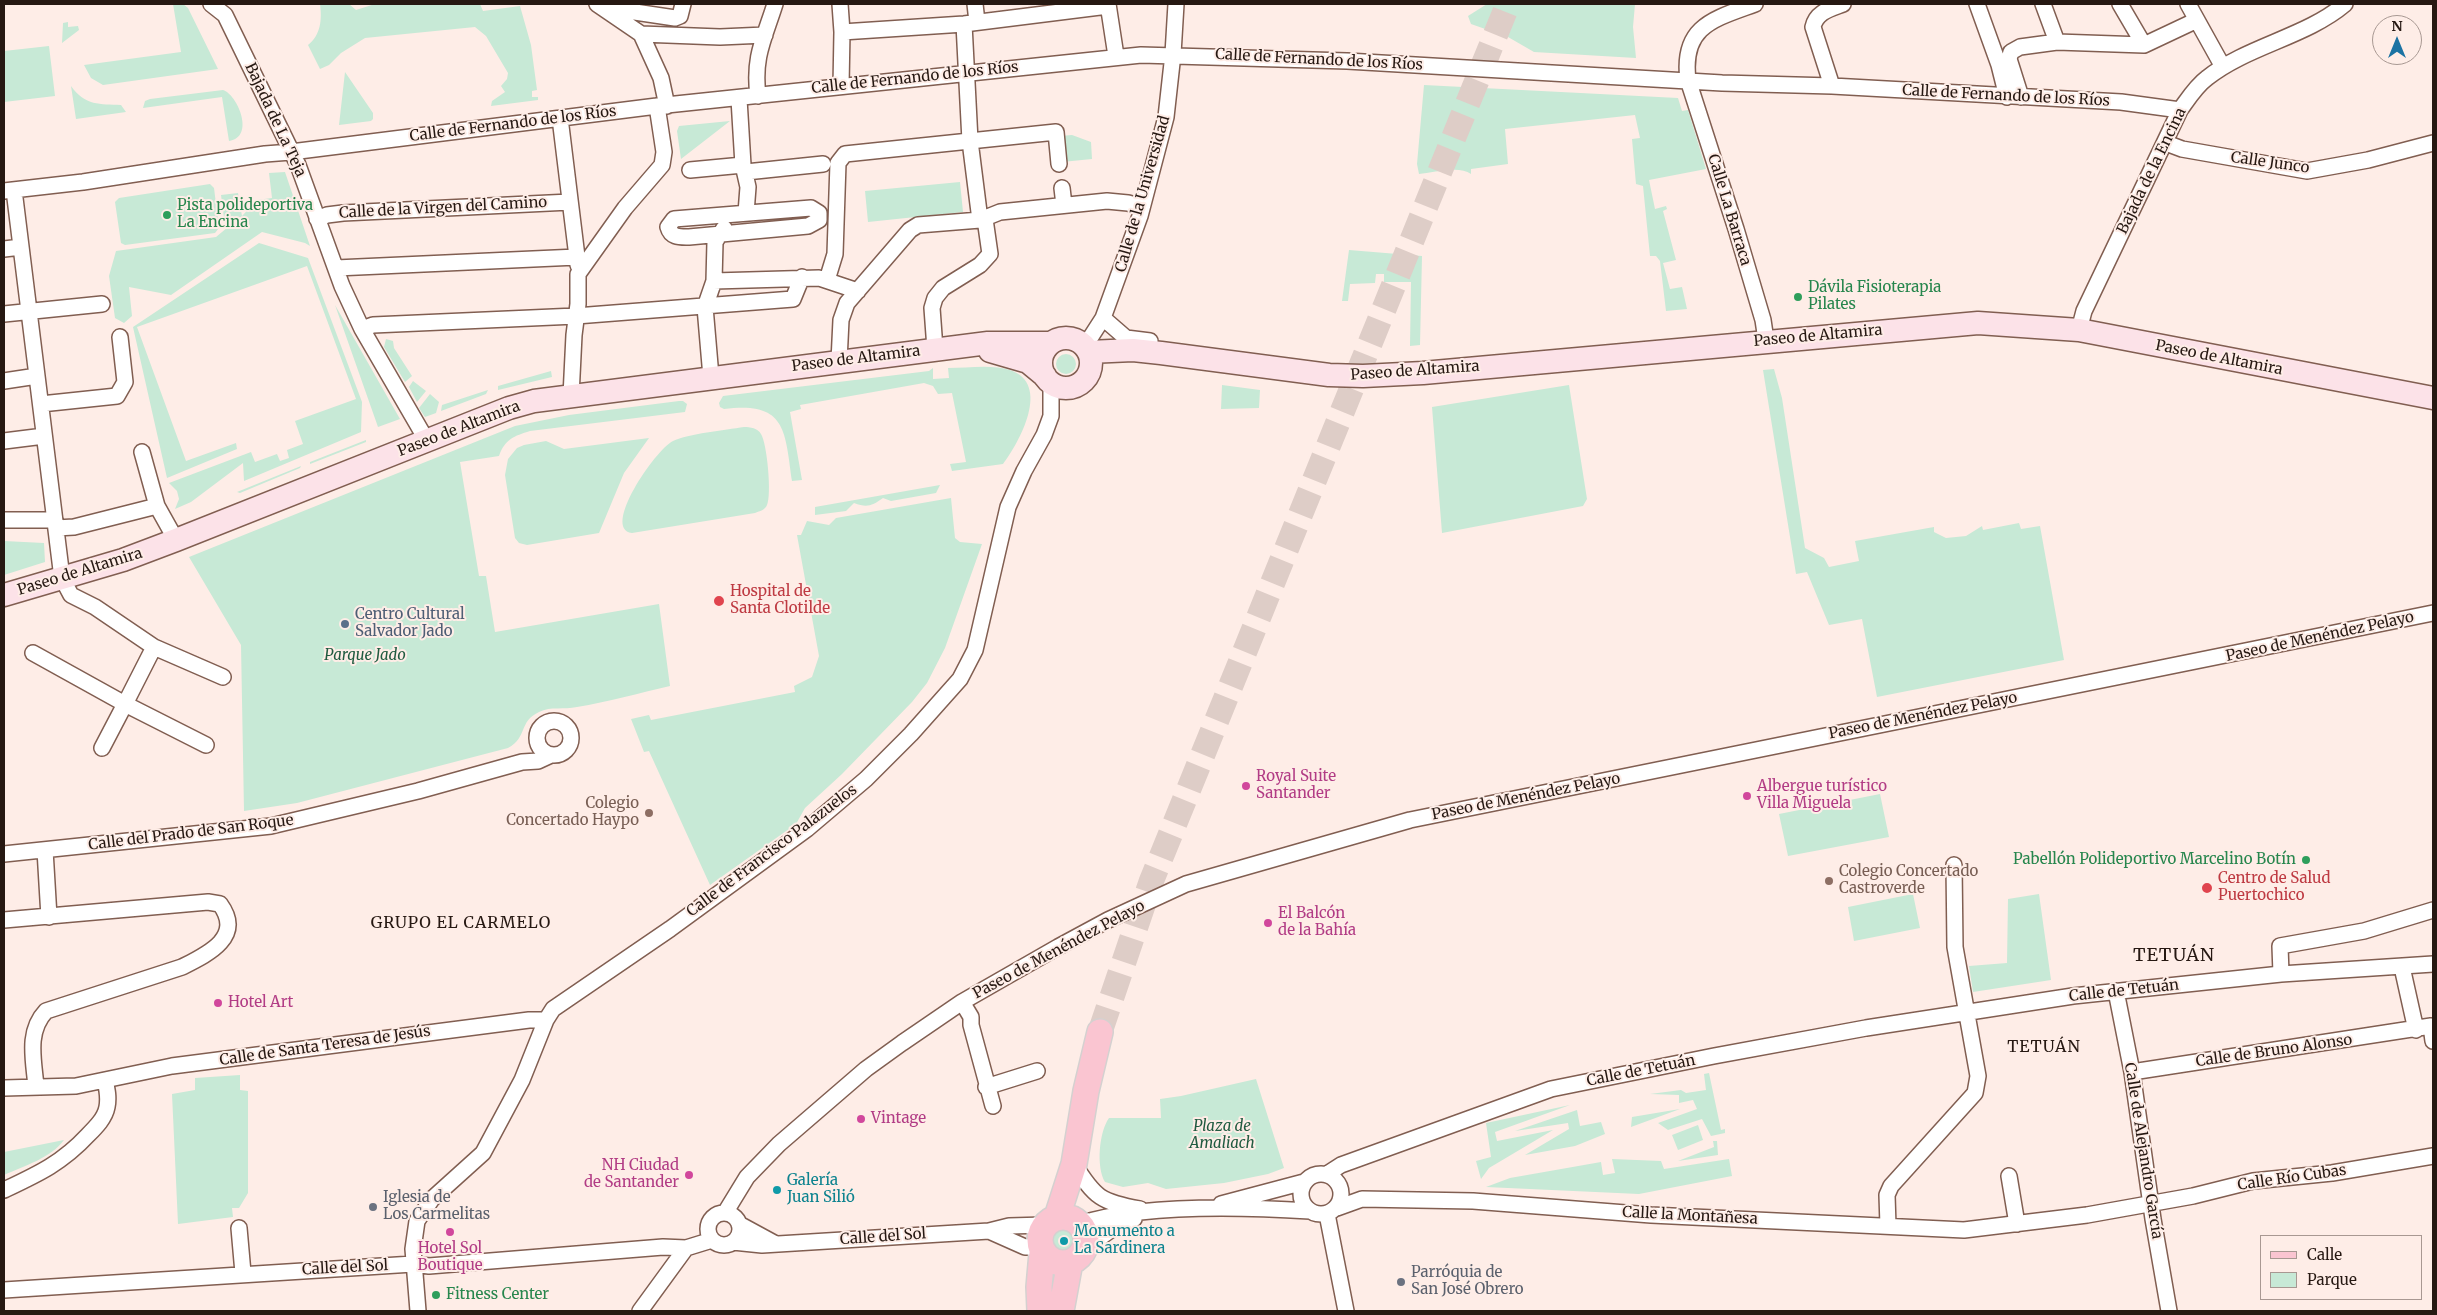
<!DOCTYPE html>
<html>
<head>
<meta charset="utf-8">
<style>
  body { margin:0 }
  #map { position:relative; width:2437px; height:1315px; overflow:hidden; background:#feede7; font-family:Merriweather,serif }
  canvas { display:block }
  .frame { position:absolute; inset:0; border:5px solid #261812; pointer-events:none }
  .legend { position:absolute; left:2260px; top:1235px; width:162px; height:65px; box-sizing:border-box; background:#feede7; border:1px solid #a89892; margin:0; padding:6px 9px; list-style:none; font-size:15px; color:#261812 }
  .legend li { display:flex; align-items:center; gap:10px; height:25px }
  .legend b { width:25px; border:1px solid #a89892 }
  .north { position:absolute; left:2372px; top:15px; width:50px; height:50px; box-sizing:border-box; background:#feede7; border:1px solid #a89892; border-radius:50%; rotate:0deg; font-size:14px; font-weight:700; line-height:20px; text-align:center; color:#261812 }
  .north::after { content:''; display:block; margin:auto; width:18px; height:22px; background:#1c73a3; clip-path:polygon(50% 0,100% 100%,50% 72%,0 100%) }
</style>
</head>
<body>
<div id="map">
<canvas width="2437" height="1315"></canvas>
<div class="frame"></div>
<ul class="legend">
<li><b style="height:6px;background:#fac5d1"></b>Calle</li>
<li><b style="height:14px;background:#c7e9d6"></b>Parque</li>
</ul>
<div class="north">N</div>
</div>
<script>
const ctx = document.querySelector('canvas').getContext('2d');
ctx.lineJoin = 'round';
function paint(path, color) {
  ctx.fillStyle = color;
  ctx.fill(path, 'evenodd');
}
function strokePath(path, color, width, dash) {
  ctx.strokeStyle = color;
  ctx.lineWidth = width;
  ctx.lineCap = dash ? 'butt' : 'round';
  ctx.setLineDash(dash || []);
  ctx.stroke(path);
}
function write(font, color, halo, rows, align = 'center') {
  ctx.font = font + ' Merriweather,serif';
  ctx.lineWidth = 4;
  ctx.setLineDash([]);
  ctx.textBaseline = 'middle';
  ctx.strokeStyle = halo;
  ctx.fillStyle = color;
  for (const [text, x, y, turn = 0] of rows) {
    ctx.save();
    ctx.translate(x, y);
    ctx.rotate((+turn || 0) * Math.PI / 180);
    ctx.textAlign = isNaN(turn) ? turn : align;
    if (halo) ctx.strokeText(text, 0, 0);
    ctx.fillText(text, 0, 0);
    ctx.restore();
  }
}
const green = new Path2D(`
  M173 4H183L188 8 218 69 103 85 91 78 84 65 181 52Z
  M320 4H349L356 10 375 4H480L483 11 520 6 531 45 537 90 532 91V97H538V100L491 106 492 101 505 92 501 86 507 79 508 73 486 36 475 27 365 38 341 53 329 65 320 69 308 45C321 35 322 19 320 4Z
  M1487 4H1635L1633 27 1636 58 1534 52 1508 37 1471 24 1468 16Z
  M68 22V27L78 26 79 30 62 43 63 23Z
  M49 46 55 96 4 102V51Z
  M345 72 373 113V119L371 121 339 125Z
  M1424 85 1678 98 1682 111 1688 110 1706 169 1649 180 1655 209 1666 206 1667 209 1663 211 1676 260 1663 263 1670 289 1682 287 1687 309 1666 311 1660 261 1656 256H1650L1643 186 1636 184 1632 139 1640 138 1635 115 1505 129 1508 164 1471 169V174C1459 165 1433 173 1419 174L1417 164Z
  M71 86C85 106 100 104 121 105L126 112 76 119Z
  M223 90C237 94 256 137 229 141L222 97 143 108 145 101 150 99Z
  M730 121 681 159 677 131 679 126Z
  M1072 135 1091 142 1092 159 1062 162 1060 136Z
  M285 172 310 246 305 243 262 232 171 295 129 287 132 316 124 323 115 318 109 276 116 251 216 237 240 217 224 218 221 195 238 193 242 216 257 200 272 198 269 173Z
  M960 182 963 212 868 222 865 191Z
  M210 184 214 188 219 228 215 233 125 245 121 243 115 202 119 198Z
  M259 243 308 258 362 402 361 432 244 481 243 463 191 502 175 509 179 499 177 491 169 483 251 452 255 462 277 454 280 461 289 458 287 450 303 444 295 421 356 399 307 266 137 327 186 461 236 443 237 449 167 478 133 327Z
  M1349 250 1422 256 1420 345 1410 346 1411 282H1384V274H1376L1375 283 1350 284 1348 301H1342Z
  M335 305 400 419 378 427Z
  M386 339 393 341 394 348 412 376 405 382 384 347Z
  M1056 364a10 10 0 1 1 20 0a10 10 0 1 1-20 0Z
  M933 368V379L949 378 948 368C967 368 992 364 1010 370 1052 384 1019 443 1003 464L952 471 950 464 966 462 952 393 938 394 933 386 924 383 800 405 801 409 790 412 802 480 792 481C785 430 786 401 724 409L720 407 719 403 723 396 929 371Z
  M1774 369 1782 398 1805 548 1824 558 1829 567 1859 561 1855 541 1934 527V532L1946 538 1966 536 1982 526 1983 530 2019 523 2021 529 2040 526 2064 660 1877 697 1862 619 1829 625 1807 572 1796 574 1763 370Z
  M551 371 552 377 498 390V386Z
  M413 381 426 391 417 402 409 387Z
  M1222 385 1260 390 1259 408 1221 409Z
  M1569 385 1587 499 1583 506 1442 533 1432 407Z
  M488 390 486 394 441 411 442 405Z
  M430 394 439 402 436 413 425 417 419 408Z
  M679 401H683L687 404 685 412 530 431C514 436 505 439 499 456L460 462 479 576H486L495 632 659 604 670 686C639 693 608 702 577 707 564 710 551 706 539 712 518 722 528 737 508 748L297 803 244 811 241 645 189 557 515 426 569 415Z
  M744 427C750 427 758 428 761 434 767 443 772 495 767 505 765 510 760 511 755 513L632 533C601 529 655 450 673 441 688 434 725 430 744 427Z
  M649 438 624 473 599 533 527 545 519 543 515 538 505 475 508 459 517 448 524 445 546 441 564 449Z
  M366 440V442L310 464V462Z
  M301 466 300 468 240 493 237 492Z
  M940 485 936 493 891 501 883 498C872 506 867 508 854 503L846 511 815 515V507Z
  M951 498 955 538 960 542 982 544 945 648 927 683 912 702 842 774 805 808 796 824 710 885 649 751 644 752 631 719 649 715 651 720 795 692 794 686 812 677 819 656 797 535H801L807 521 829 525 836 518Z
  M4 541 44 543 45 562 4 575Z
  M1880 794 1889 837 1788 856 1779 814Z
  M1913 894 1920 928 1854 941 1848 907Z
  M2039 894 2051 980 1973 992 1969 966 2007 963 2008 899Z
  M1709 1073 1721 1130 1725 1129V1133L1711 1136 1702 1119 1668 1130 1658 1123 1697 1109 1693 1100 1679 1103V1095L1650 1094 1681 1090 1686 1093 1706 1090 1704 1074Z
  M240 1075V1090L248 1091V1193L239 1208H232L233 1217 178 1224 172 1094 195 1090V1078Z
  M1256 1079 1284 1168 1268 1174 1224 1183 1166 1189 1148 1183 1123 1187 1105 1182C1096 1167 1099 1132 1109 1118H1161L1160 1099 1181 1096Z
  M1570 1105 1495 1132 1497 1141 1553 1130 1489 1168 1481 1179 1476 1161 1491 1157 1486 1123Z
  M1680 1109 1631 1127 1632 1117Z
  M1577 1110 1580 1126 1601 1122 1605 1134 1575 1146 1525 1155 1569 1129 1568 1123 1515 1131Z
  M1698 1125 1703 1140 1678 1150 1672 1135Z
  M64 1140C51 1158 24 1166 4 1175V1152Z
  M1713 1141H1717L1718 1155 1678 1161 1714 1147Z
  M1612 1159 1661 1161 1664 1169 1729 1159 1732 1176 1639 1194 1486 1187 1510 1178 1601 1162 1603 1175 1615 1173Z
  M1053 1241a11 11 0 1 1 22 0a11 11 0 1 1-22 0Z`);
const primaryTunnel = new Path2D(`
  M1100 1032 1151 882 1508 4`);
const street = new Path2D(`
  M211 4 225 15 298 165 342 286 362 329 427 441
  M597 4 641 34 661 78 667 106
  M840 4 842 32 841 86
  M975 4 977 22
  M1108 4 1116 56
  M1755 4C1714 19 1681 26 1688 80L1736 229 1763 320 1766 340
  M1977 4 1999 65 2007 97
  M2043 4 2057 42
  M2120 4 2144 45
  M2188 4 2223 67
  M608 8 675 18 680 16 683 4
  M964 24 970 141 980 220
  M842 32 964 24 1108 6
  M641 34 720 37 765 35
  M1832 86 1813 27C1816 12 1830 9 1843 4
  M758 96C753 57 764 39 775 4
  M2021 97 2009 59 2011 52 2020 47 2057 42 2144 45 2197 20
  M739 99 743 165 748 187 746 213
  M560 118 578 265
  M2166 143 2182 149 2307 171 2368 160 2433 143
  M690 170 743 165
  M746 172 823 164
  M1062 188 1064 205
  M14 190 62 578 71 595 95 607 154 647 125 704 33 653
  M4 191 83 182 265 154 291 152 657 106 1141 55 1347 61 1722 83 1832 86 2121 102 2180 110
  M811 208 819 213V220L808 226 689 237C680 237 671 238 668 227L674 219Z
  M317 219 327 215 343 213 570 202
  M4 249 21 247
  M336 268 577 257
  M827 280 835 254 838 163 845 154 1056 132 1059 164
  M714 281 819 278 858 291
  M4 314 102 304
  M1103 318 1126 338 1150 341
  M362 329 373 325 576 316 793 299 802 277
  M2079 330 2084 311 2180 110C2188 99 2196 86 2207 78 2247 46 2306 37 2345 4
  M1085 346 1103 318 1140 216 1166 117 1173 54 1176 4
  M935 349 932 308 935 298 943 288 980 265 990 254 985 219
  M839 361 841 320 847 303 910 230 918 225 980 220 1000 212 1107 201 1128 203 1142 207
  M711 377 705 307 714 281 715 242 724 228
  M4 381 37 376
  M571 396 574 335 578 304V274L625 208 662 165 664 152 657 106
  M41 404 117 396 125 382 120 337
  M4 441 44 436
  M142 452 157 506 176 540
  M4 520H55
  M56 528 74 527 157 506
  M154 647 223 677
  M537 738a17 17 0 1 1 34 0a17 17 0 1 1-34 0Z
  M102 748 125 704 206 745
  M45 850 49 917
  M4 854 271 826 418 791 522 762 538 761 551 755
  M4 920 208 902 220 904C244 937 208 954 182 967L46 1011C26 1032 34 1061 36 1087
  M2402 967 2416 1030
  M2281 974 2280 946 2364 931 2433 910
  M2116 991 2132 1072 2153 1219 2169 1311
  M962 1002 971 1017V1025L993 1106
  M2132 1072 2431 1026 2433 1041
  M986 1087 1037 1071
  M4 1088 76 1086 172 1066 529 1020H546
  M1074 1164C1095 1198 1101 1202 1140 1209
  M1301 1194a20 20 0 1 1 40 0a20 20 0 1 1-40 0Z
  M1327 1174 1341 1165 1551 1089 1714 1056 1866 1028 2073 996 2281 974 2433 964
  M2009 1176 2017 1224
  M4 1190C38 1174 62 1163 88 1135 96 1127 105 1118 107 1107 109 1097 107 1089 105 1080
  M1221 1204 1304 1182
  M1337 1208 1362 1199 1473 1201 1651 1215 1964 1230 2087 1215 2193 1196 2253 1181 2332 1173 2433 1156
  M725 1213 747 1177 779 1144 866 1069 902 1043 962 1002 1058 947 1108 920 1186 884 1410 820 2433 613
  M708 1229a16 16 0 1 1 32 0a16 16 0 1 1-32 0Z
  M1327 1214 1346 1311
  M739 1224 774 1243
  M1080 1224C1141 1204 1245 1207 1310 1211
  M1888 1226 1887 1195 1891 1186 1975 1093 1978 1076 1955 947 1954 865
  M239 1228 243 1273
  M989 1231 1025 1247H1040
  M733 1242 762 1245 989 1231 1009 1226 1045 1225
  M1085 1248 1115 1227 1134 1219
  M4 1290 413 1264 429 1266 663 1247 686 1248
  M418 1311 413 1249 417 1221 432 1199 483 1153 522 1080 546 1020 553 1009 670 929 807 829 866 779 911 734 960 679 975 650 1008 507 1024 471 1044 435 1051 416V383
  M640 1311 686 1248 712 1240`);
const secondary = new Path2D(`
  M1041 363a25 25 0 1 1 50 0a25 25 0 1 1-50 0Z
  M990 351 1028 362 1045 376
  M1089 352 1133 350 1161 353 1329 375 1363 376 1423 373 1978 323 2079 330 2433 398
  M4 595 123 560 176 540 509 408 534 401 988 343H1050`);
const primary = new Path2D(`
  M1040 1240a23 23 0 1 1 46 0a23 23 0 1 1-46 0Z
  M1057 1217 1074 1164 1086 1091 1100 1032
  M1040 1311 1039 1287 1042 1253
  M1061 1311 1070 1262`);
const markers = [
  [167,215,5,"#2e9e5b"],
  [1798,297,5,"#2e9e5b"],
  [719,601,6,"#e0444e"],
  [345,624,5,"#5c6f8a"],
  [1246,786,5,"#d1479c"],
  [1747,796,5,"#d1479c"],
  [649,813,5,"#8d6e63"],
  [2306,860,5,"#2e9e5b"],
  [1829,881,5,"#8d6e63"],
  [2207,888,6,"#e0444e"],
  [1268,923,5,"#d1479c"],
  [218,1003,5,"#d1479c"],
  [861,1119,5,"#d1479c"],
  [689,1175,5,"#d1479c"],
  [777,1190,5,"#0f9aa8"],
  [373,1207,5,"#6b7280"],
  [450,1232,5,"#d1479c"],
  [1064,1241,5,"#0f9aa8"],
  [1401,1282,5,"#6b7280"],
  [436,1295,5,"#2e9e5b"]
];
const streetNames = [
  ["Calle de Fernando de los Ríos",1319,60,3],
  ["Calle de Fernando de los Ríos",915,78,-6],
  ["Calle de Fernando de los Ríos",2006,96,3],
  ["Bajada de La Teja",275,120,65],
  ["Calle de Fernando de los Ríos",513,124,-7],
  ["Calle Junco",2270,163,8],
  ["Bajada de la Encina",2152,171,-64],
  ["Calle de la Universidad",1143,194,-74],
  ["Calle de la Virgen del Camino",443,208,-3],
  ["Calle La Barraca",1729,210,73],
  ["Paseo de Altamira",1818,336,-5],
  ["Paseo de Altamira",2219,358,11],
  ["Paseo de Altamira",856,359,-7],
  ["Paseo de Altamira",1415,371,-4],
  ["Paseo de Altamira",459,429,-21],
  ["Paseo de Altamira",80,572,-17],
  ["Paseo de Menéndez Pelayo",2320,637,-12],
  ["Paseo de Menéndez Pelayo",1923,716,-11],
  ["Paseo de Menéndez Pelayo",1526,797,-11],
  ["Calle del Prado de San Roque",191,833,-7],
  ["Calle de Francisco Palazuelos",772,851,-37],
  ["Paseo de Menéndez Pelayo",1059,950,-28],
  ["Calle de Tetuán",2124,991,-6],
  ["Calle de Santa Teresa de Jesús",325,1046,-8],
  ["Calle de Bruno Alonso",2274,1051,-8],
  ["Calle de Tetuán",1641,1071,-11],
  ["Calle de Alejandro García",2143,1151,81],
  ["Calle Río Cubas",2292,1178,-8],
  ["Calle la Montañesa",1690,1216,3],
  ["Calle del Sol",883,1237,-4],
  ["Calle del Sol",345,1268,-3]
];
const leisureNames = [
  ["Pista polideportiva",177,206],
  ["La Encina",177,223],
  ["Dávila Fisioterapia",1808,288],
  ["Pilates",1808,305],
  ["Pabellón Polideportivo Marcelino Botín",2296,860,"right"],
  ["Fitness Center",446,1295]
];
const healthNames = [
  ["Hospital de",730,592],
  ["Santa Clotilde",730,609],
  ["Centro de Salud",2218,879],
  ["Puertochico",2218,896]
];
const serviceNames = [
  ["Centro Cultural",355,615],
  ["Salvador Jado",355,632]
];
const parkNames = [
  ["Parque Jado",365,656],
  ["Plaza de",1222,1127],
  ["Amaliach",1222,1144]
];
const hotelNames = [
  ["Royal Suite",1256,777],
  ["Santander",1256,794],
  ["Albergue turístico",1757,787],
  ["Villa Miguela",1757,804],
  ["El Balcón",1278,914],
  ["de la Bahía",1278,931],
  ["Hotel Art",228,1003],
  ["Vintage",871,1119],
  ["NH Ciudad",679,1166,"right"],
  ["de Santander",679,1183,"right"],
  ["Hotel Sol",450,1249,"center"],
  ["Boutique",450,1266,"center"]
];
const educationNames = [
  ["Colegio",639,804],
  ["Concertado Haypo",639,821],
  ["Colegio Concertado",1839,872,"left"],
  ["Castroverde",1839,889,"left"]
];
const cultureNames = [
  ["Galería",787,1181],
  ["Juan Silió",787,1198],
  ["Monumento a",1074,1232],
  ["La Sardinera",1074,1249]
];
const worshipNames = [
  ["Iglesia de",383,1198],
  ["Los Carmelitas",383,1215],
  ["Parróquia de",1411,1273],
  ["San José Obrero",1411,1290]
];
const neighbourhoodNames = [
  ["GRUPO EL CARMELO",461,923],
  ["TETUÁN",2044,1047]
];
const quarterNames = [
  ["TETUÁN",2174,956]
];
paint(green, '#c7e9d6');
strokePath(primaryTunnel, '#decdc7', 25, [25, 12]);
strokePath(street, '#815e51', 18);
strokePath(secondary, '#815e51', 25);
strokePath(primary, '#d4d1d0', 28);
strokePath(street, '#fff', 15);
strokePath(secondary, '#fce2e8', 22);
strokePath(primary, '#fac5d1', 25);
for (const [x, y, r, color] of markers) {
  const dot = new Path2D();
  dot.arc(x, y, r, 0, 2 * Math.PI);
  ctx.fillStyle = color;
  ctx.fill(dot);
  strokePath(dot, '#feede7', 2);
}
write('15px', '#261812', '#feede7', streetNames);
write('15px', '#27864d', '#feede7', leisureNames, 'left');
write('15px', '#be3a42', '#feede7', healthNames, 'left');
write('15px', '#4e5e75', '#feede7', serviceNames, 'left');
write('italic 15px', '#205b40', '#feede7', parkNames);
write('15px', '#b23c85', '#feede7', hotelNames, 'left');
write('15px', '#785e54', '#feede7', educationNames, 'right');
write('15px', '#0d838f', '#feede7', cultureNames, 'left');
write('15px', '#5b616d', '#feede7', worshipNames, 'left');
ctx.letterSpacing = '1px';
write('16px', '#261812', '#feede7', neighbourhoodNames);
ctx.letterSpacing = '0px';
ctx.letterSpacing = '1px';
write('18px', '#261812', '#feede7', quarterNames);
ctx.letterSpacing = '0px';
</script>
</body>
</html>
